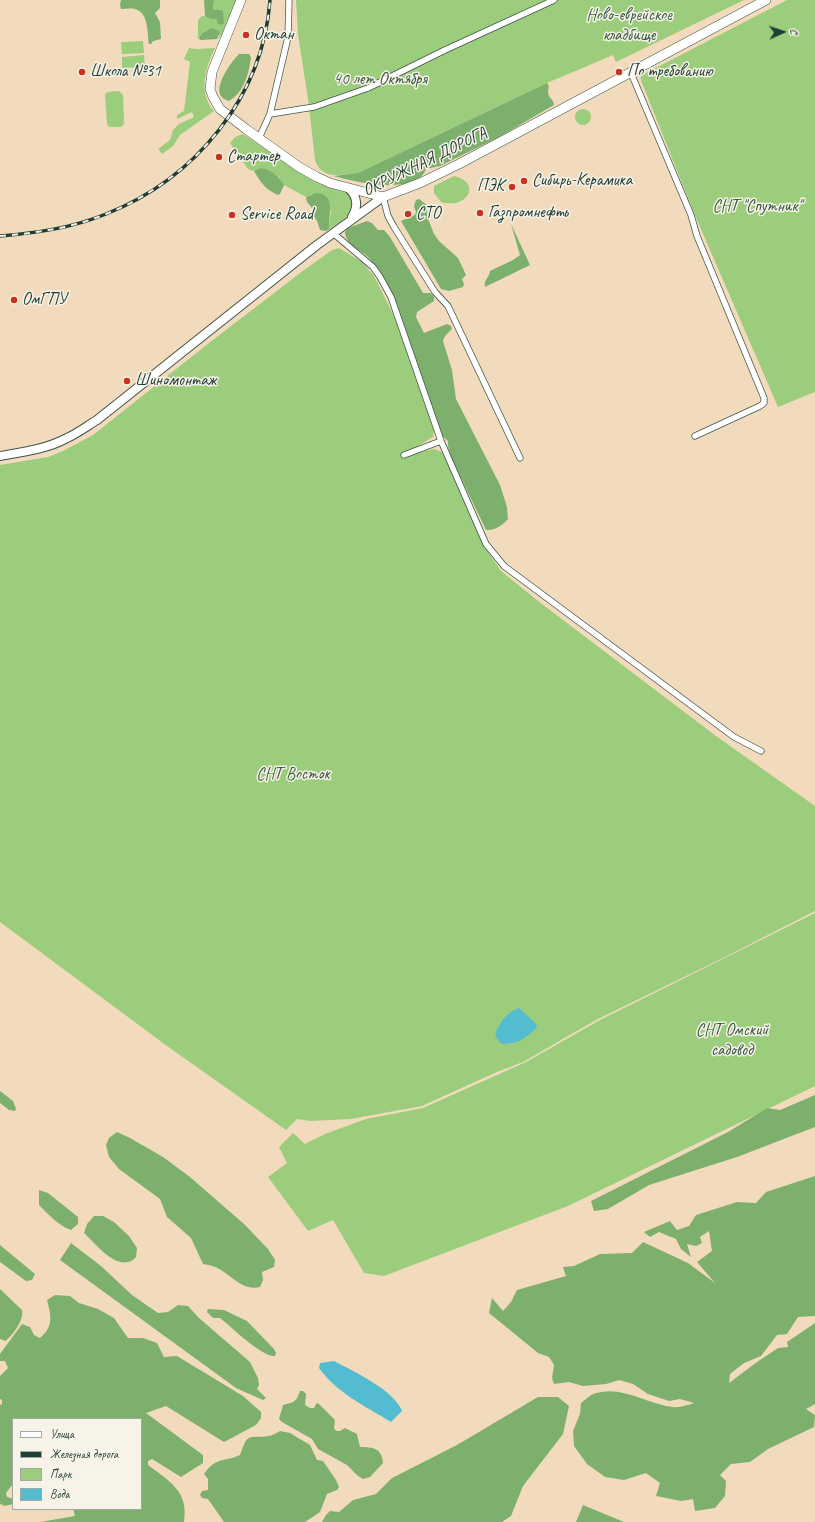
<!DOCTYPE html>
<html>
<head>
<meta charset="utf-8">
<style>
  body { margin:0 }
  #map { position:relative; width:815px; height:1522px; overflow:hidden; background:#f2dbbc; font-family:Caveat,sans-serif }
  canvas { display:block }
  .legend { position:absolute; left:12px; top:1418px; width:130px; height:92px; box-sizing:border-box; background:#f7f3e8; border:1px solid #a1aaa0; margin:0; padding:5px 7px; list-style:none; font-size:12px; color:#1f3d34 }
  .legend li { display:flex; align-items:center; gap:8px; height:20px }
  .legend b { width:20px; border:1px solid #a1aaa0 }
  .north { position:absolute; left:763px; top:12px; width:40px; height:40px; -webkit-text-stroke:3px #f7f3e8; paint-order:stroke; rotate:87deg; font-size:11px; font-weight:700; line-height:16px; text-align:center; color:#1f3d34 }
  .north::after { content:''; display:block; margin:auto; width:14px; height:18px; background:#1f3d34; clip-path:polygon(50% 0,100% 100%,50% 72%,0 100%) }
</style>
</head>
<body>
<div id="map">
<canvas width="815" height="1522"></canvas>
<ul class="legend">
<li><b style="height:5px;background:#fff"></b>Улица</li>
<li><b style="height:5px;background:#1f3d34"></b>Железная дорога</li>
<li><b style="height:11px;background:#9ccd7c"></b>Парк</li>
<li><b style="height:11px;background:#54bcd1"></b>Вода</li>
</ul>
<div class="north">С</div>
</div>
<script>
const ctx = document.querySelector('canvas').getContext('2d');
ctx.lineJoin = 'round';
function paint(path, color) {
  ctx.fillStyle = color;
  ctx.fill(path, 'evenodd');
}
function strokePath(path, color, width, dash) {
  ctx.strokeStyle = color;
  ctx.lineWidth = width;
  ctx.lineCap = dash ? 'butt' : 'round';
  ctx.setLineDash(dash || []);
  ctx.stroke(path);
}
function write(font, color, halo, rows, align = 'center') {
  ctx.font = font + ' Caveat,sans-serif';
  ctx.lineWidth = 3;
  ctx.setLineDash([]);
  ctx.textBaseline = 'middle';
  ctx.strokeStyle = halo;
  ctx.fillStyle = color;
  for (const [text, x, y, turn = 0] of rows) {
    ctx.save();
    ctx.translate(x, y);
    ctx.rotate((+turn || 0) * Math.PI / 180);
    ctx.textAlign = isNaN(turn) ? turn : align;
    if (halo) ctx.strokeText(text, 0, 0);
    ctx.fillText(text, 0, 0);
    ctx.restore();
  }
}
const green = new Path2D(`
  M214 0H236L221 36 218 39 220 35 206 30 200 36 199 39 198 38V20L202 16H205L217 20 220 10H213Z
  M296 0H744L616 62 613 55 547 83 358 173C341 175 321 180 315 160L309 106 298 34Z
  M787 0H815V392L778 407 694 213 642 83 640 76Z
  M143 41 144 53 122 54 121 42Z
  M189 48 197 49 215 48C205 68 198 93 214 111L180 135 173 146 162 154 158 149 170 140 173 130 179 124 194 117 192 112 177 119V115L184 111 190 62 184 59Z
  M144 55 145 67 122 68V57Z
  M119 91 123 95 124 124 121 127H109L107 124 105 94 108 92Z
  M575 117a8 8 0 1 1 16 0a8 8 0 1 1-16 0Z
  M243 134 317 183 349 194C361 211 341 222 328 230L331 211 312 194 306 197 284 185 279 177 270 171 260 168 254 171 248 169 230 143 235 137Z
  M454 176C482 182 468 210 441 202L434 193V186Z
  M339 248 362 262 374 276 398 324 434 431 433 437 418 446 421 452 434 449 444 453 484 546 501 571 538 601 716 736 815 806V911L725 957 596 1020 523 1062 497 1072 422 1106 351 1119 310 1121 297 1119 286 1130 167 1046 0 922V465L48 457 63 451 93 435 209 343 304 270 332 250Z
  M815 913V1086L568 1206 384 1276 364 1273 333 1220 308 1231 268 1177 287 1163 279 1147 293 1133 305 1144 325 1134 366 1119 423 1108 526 1062 600 1020Z`);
const forest = new Path2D(`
  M121 0H160V8L155 13 160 22 161 39 153 41 151 44H149C147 32 149 13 135 9 131 8 125 9 121 9L120 5Z
  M204 0H214L213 10H220L223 11 224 23 222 25 218 24 217 20 214 19H211L205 16Z
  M213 28 220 32 217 39 201 40 199 39C201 32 207 30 213 28Z
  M239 54H249L251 57C249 74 244 92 229 101 226 100 223 99 221 96 214 86 231 62 239 54Z
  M547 83C550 87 548 88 548 93 549 98 554 100 554 105L499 137 440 166 426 169C416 196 354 182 334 176L358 173Z
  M260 168C271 169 279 176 284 185L280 194 278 195C265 189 261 183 254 171Z
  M316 193C337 194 328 215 329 229L326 231 320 230 317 221 312 213V208L307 202 306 197Z
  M419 199 427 205V216L434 234 439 241 458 258 466 275 462 279 464 284 463 287 449 291 441 289 401 221 415 215 416 212 414 206 416 200Z
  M367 221 372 223 378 230H384L390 237 423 293H431L434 297V301L417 312 416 317 424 333 447 324 451 326 452 329 445 336 443 341 452 370 456 399 500 485 507 507 508 519C503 525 494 531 486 530L451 457 448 446V441L440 434 398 314C395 295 382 274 370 259 362 250 346 246 345 232L348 228Z
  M511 224 530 265 485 287C483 280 490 277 490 271L513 260 520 255Z
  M0 1091 13 1101 16 1109 15 1111 9 1110 0 1103Z
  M815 1095V1127L737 1157 649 1185 608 1209 594 1211 591 1201 728 1132 767 1108 780 1110Z
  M117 1132 130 1138 163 1157 190 1177 244 1224 268 1249 275 1260 274 1267 262 1272 263 1280 260 1287C244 1291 234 1278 221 1270 215 1266 209 1265 203 1264L191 1238 167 1217 160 1199 119 1169 109 1157 106 1145 109 1138Z
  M815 1176V1316L798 1317 787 1334 777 1335 761 1356 744 1363 730 1374 729 1383 757 1362 778 1348 788 1347 787 1342 815 1323V1404L806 1409 815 1415 814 1427 768 1449 750 1462 731 1464 720 1475 726 1481 725 1496 715 1508 695 1511 693 1499 681 1501 656 1496 660 1483 646 1473 624 1480 605 1477 587 1464 574 1446 573 1431 580 1414 581 1403C584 1401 589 1396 593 1394 621 1384 646 1404 673 1407 679 1408 688 1405 694 1403L680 1399 669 1401 648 1394 633 1384 619 1380 606 1384 583 1386 569 1382 554 1384 552 1378 554 1365 549 1357 538 1353 489 1313 492 1298 503 1311 511 1302 517 1290 566 1276 563 1267 574 1266 600 1254 632 1253 643 1242 688 1263 715 1283 697 1262 712 1251 709 1231 700 1237 702 1243 696 1246 687 1244 691 1257 681 1249 676 1239 659 1232 650 1237 644 1232 670 1221 677 1230 689 1226 696 1215 737 1202 756 1203 766 1192Z
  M39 1190 48 1193 78 1217V1224L71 1230C59 1226 48 1214 39 1205Z
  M94 1216H103L114 1222 129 1236 137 1248 136 1257C134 1259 131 1262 128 1262 112 1266 94 1242 84 1233L87 1224Z
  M71 1243 101 1266 132 1295 158 1313 168 1312 178 1305 188 1306 199 1318 250 1362 258 1378 259 1385 257 1389 266 1398 263 1400 236 1388 60 1260Z
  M0 1245 35 1274 32 1280 26 1281 0 1262Z
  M0 1289 22 1310C24 1321 13 1334 6 1341L0 1339Z
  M55 1295 70 1296 79 1303 98 1309 114 1318 128 1338H143L157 1343 164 1357 177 1356 243 1396 261 1412V1418L256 1425 224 1442 166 1406 146 1413 203 1455V1463L181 1477 152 1459 148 1461V1465C169 1481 189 1491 184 1522H40L75 1516 73 1509H141V1419H13V1484L6 1493 7 1497 13 1499V1504L5 1506 0 1504V1405L2 1404V1400L0 1399V1376L8 1368 5 1361H0V1354L22 1324 30 1327 34 1335 40 1338C54 1326 51 1316 47 1300Z
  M208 1309 224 1310 247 1321 274 1349 276 1353 275 1356C261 1357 232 1327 220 1318H213L207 1312Z
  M300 1391H303L306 1394 305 1405 310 1408H314L316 1404 318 1403 335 1420 334 1428 336 1431H340L345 1428 357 1434 360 1447C373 1447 382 1448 383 1463L370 1477 363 1479 358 1476 347 1465 318 1449 312 1439 282 1422 279 1419 283 1405C295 1402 296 1402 300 1391Z
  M538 1397H558L569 1406 563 1434 523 1486 511 1516 502 1522H322L326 1515 330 1511 339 1512 353 1500 376 1494 392 1478 457 1445Z
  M280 1431 290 1433 310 1445 317 1460 323 1461 336 1480 339 1487 337 1490 327 1494 320 1512 305 1522H224L208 1499 202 1498 200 1495 202 1491 208 1490V1479L204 1474C217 1456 222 1463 240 1455 249 1431 247 1439 268 1436 272 1436 276 1433 280 1431Z
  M583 1505 624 1522H576Z`);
const water = new Path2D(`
  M519 1008 536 1024 537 1027C525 1039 518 1044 501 1044L495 1035C499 1023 506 1013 519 1008Z
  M334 1361C353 1371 394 1390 402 1411L391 1422C365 1406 337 1393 319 1368L320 1363Z`);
const street = new Path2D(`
  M631 73 691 215 697 236 764 398V403L760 406 695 436
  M270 114 314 107 368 88 445 50 554 0
  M259 138 270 114 288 37 289 0
  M383 197 388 216 394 227 435 292 448 306 520 458
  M333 233 373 267 380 277 391 297 441 441 486 544 504 566 734 737 761 751
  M404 455 441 441`);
const secondary = new Path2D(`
  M348 188C358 196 358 207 352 217
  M0 456C23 452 47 449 67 438 78 433 87 426 97 420L317 245 383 197`);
const primary = new Path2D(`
  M241 0 212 72 210 89 213 97 220 109 246 129 299 167 317 177 330 183 383 197 420 183 459 164 766 0`);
const rail = new Path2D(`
  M0 236C36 233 72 228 106 214 195 179 263 97 270 0`);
const markers = [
  [246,35,4,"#c8321e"],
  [82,72,4,"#c8321e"],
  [619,72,4,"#c8321e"],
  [219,157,4,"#c8321e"],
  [524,181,4,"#c8321e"],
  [512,187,4,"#c8321e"],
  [480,213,4,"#c8321e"],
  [408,214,4,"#c8321e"],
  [232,215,4,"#c8321e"],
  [14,300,4,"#c8321e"],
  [127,381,4,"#c8321e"]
];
const parkNames = [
  ["Ново-еврейское",629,16],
  ["кладбище",629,36],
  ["40 лет Октября",380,80],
  ["СНТ \"Спутник\"",757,207],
  ["СНТ Восток",293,775],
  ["СНТ Омский",732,1031],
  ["садовод",732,1051]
];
const poiNames = [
  ["Октан",254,35],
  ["Школа №31",90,72],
  ["По требованию",627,72],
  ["Стартер",227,157],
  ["Сибирь-Керамика",532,181],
  ["ПЭК",504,187,"right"],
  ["Газпромнефть",488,213],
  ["СТО",416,214],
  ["Service Road",240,215],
  ["ОмГПУ",22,300],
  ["Шиномонтаж",135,381]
];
const streetNames = [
  ["ОКРУЖНАЯ ДОРОГА",425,162,-26]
];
paint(green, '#9ccd7c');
paint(forest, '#7db06c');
paint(water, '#54bcd1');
strokePath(street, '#3f5548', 7);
strokePath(secondary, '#3f5548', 10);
strokePath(primary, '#3f5548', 10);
strokePath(street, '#fff', 5.5);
strokePath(secondary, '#fff', 8);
strokePath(primary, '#fff', 9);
strokePath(rail, '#1f3d34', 3.5);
strokePath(rail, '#f7f3e8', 2, [6]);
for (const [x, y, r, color] of markers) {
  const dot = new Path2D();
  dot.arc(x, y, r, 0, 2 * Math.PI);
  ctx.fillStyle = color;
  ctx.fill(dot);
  strokePath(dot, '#f7f3e8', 1.5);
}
write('17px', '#385a42', '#f7f3e8', parkNames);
write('17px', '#1f3d34', '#f7f3e8', poiNames, 'left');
write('17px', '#1f3d34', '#f7f3e8', streetNames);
</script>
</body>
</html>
